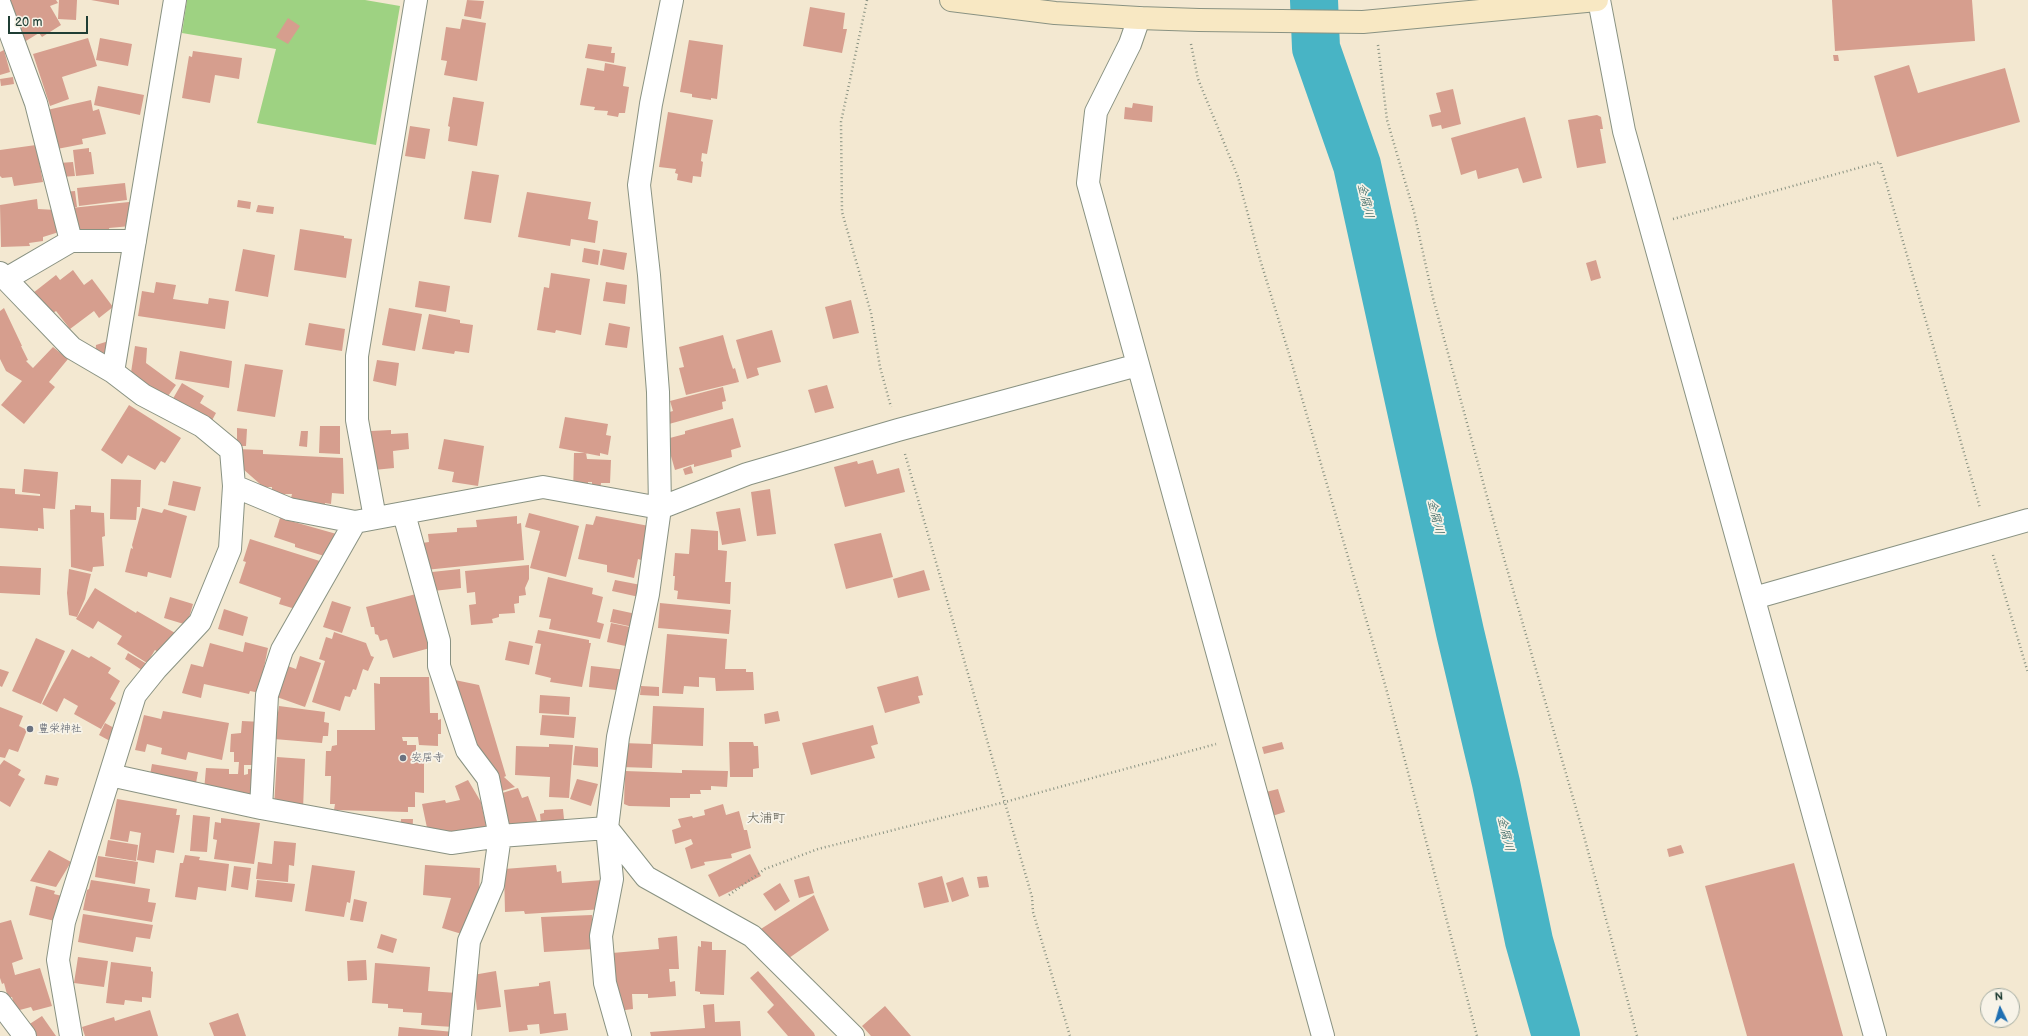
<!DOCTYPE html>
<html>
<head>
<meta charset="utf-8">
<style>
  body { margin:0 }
  #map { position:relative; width:2028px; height:1036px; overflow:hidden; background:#f3e8d1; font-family:"Balsamiq Sans",sans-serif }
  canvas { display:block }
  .north { position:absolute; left:1980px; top:988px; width:40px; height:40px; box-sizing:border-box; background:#f7f3e8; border:1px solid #a1aaa0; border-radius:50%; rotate:355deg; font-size:11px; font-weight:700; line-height:16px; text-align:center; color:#1f3d34 }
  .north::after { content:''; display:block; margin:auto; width:14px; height:18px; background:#1f6fb2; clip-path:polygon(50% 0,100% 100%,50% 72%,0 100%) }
  .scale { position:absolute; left:8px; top:16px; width:80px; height:18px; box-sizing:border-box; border:2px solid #1f3d34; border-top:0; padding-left:5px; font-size:12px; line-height:14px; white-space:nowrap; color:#1f3d34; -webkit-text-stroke:3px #f7f3e8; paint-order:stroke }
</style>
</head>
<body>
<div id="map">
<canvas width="2028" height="1036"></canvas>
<div class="north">N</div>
<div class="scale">20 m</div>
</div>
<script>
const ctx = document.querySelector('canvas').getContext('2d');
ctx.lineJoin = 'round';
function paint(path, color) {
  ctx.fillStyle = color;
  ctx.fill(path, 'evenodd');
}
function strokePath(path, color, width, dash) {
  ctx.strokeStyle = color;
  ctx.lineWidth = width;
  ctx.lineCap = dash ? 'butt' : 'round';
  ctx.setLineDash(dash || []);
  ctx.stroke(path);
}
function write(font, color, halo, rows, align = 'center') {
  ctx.font = font + ' "Balsamiq Sans","Klee One",sans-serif';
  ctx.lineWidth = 3.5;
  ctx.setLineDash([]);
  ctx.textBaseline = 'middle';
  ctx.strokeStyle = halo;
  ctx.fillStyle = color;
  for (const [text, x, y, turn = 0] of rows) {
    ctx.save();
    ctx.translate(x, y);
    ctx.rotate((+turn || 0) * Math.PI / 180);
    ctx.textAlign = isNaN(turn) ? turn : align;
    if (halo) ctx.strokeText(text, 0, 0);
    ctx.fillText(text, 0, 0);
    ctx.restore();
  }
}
const green = new Path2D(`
  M187 0H365L400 6 376 145 257 123 276 49 182 33Z`);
const river = new Path2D(`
  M1314 0 1316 48 1357 165 1460 632 1496 783 1529 941 1556 1036`);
const building = new Path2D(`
  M6 0H56L58 3 50 6 61 25 42 37 39 33 21 44 12 28 20 25Z
  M59 0H77L76 20 58 19Z
  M91 0H119V5Z
  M467 0 484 1 481 19 464 16Z
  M1832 0H1972L1975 41 1835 51Z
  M810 7 845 13 843 29H847L842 53 803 46Z
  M288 18 300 26 288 44 276 37Z
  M462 19 486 23 477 81 444 75 447 61 441 60 446 27 460 29Z
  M88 38 97 66 62 77 69 99 50 106 33 54Z
  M100 38 132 44 128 66 96 60Z
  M689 40 723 45 717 99 711 98V100L692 97V94L680 92Z
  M588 44 612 47 611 53H615L614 63 585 58Z
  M4 50 10 72 0 75V52Z
  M193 51 242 58 239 79 215 75 210 103 182 98 189 56 192 57Z
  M1833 55H1838L1839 61H1834Z
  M605 63 626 67 623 86 629 87 625 113H619L618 117 607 115 608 111 594 110 595 107 580 105 587 68 604 71Z
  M1909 65 1918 93 2005 68 2020 122 1897 157 1874 76Z
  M13 77 14 84 1 86 0 79Z
  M98 86 144 95 140 115 94 105Z
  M1453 89 1461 124 1442 129 1441 125 1432 127 1429 115 1441 112 1436 93Z
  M453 97 484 102 477 146 448 141 450 127 448 126Z
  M91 100 93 111 99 109 106 134 82 139 83 144 57 149 47 110Z
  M1133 103 1153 106 1152 122 1124 119 1125 107 1132 108Z
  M668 112 713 120 707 154 702 153 701 161 703 162 701 177 693 176 692 183 677 180 678 174 675 173 676 169 659 167Z
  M1597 115 1601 117 1603 129H1600L1606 163 1577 168 1568 120Z
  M1525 117 1542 178 1523 183 1518 168 1478 179 1476 170 1461 175 1451 138Z
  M410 126 430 129 425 159 405 156Z
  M36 145 43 182 14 186 12 177 2 178 0 176V150Z
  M89 148V152H91L94 174 76 176 73 150Z
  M73 162 75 176 61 177 59 163Z
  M472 171 499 175 491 223 464 219Z
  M125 183 127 200 79 206 77 188Z
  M75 191 77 207 65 208 63 192Z
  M527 192 591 202 588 219 598 221 595 243 571 239 570 246 518 237Z
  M37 199 38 209 56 210 59 232 43 237V241L29 243 30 246 1 247 0 205Z
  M238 200 251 202 250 209 237 207Z
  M129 202 131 226 109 228 111 238 75 242 71 208Z
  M258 205 274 207 273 214 256 212Z
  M300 229 344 236V238L352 239 346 278 294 270Z
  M584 248 600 251 598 265 582 262Z
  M243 249 275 255 268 297 235 291Z
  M603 249 627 253 624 270 600 265Z
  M1596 260 1601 278 1591 281 1586 263Z
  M73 270 84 285 92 279 113 307 99 318 94 311 70 329 56 311 50 315 33 293 56 275 60 280Z
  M551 273 590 279 581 335 556 330 555 333 537 330 544 287 549 288Z
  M419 281 450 286 446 312 415 307Z
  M156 282 176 285 173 299 208 304 209 298 229 301 225 329 138 316 142 291 154 293Z
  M606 282 627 285 625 304 603 301Z
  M851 300 859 333 833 339 825 307Z
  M4 308 22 346H21L28 360 26 361 33 368 53 347 68 359 49 382 55 387 24 424 1 405 22 381 6 371 0 359V311Z
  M389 308 422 314 415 351 382 345Z
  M429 314 460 320V323L473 325 469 353 455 351 454 354 422 349Z
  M309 323 345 329 342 351 305 345Z
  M609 323 630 327 627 348 605 345Z
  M772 330 781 362 757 368 759 375 747 379 736 340Z
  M723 335 729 357 733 369 735 368 739 382 686 395 679 368 684 367 679 347Z
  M115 339 112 362 95 357 96 345Z
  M135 346 147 348 146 363 176 385 163 403 130 379Z
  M180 351 232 361 229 388 175 379Z
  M377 360 399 363 396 386 373 381Z
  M245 364 283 370 275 417 237 411Z
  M182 383 204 396 200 403 216 413 210 424 171 402Z
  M827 385 834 408 815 413 808 390Z
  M723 387 726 401 722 402 723 409 669 424 666 413 673 411 670 401Z
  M129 405 181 438 165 463 161 461 155 470 128 455 122 464 101 450Z
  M565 417 608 424 606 435 611 436 608 455 600 453V456L559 448Z
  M733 418 741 447 731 450 732 457 694 467V464L675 470 666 439 685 434V431Z
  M320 426H340V454L319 453Z
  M237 428 247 429 246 446H237Z
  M391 430V434L408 433 409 449 393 451 394 468 374 470 371 431Z
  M301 431H308L307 447 299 446Z
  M444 439 484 446 478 486 452 482 454 472 438 469Z
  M235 449 263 450V454L343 458 344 494 332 493 331 504 325 503V509L297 505V499L291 498 292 494H272V487H260V484L234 461Z
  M574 453H586L587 459 611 460 610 483H601L599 497 592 487V482H588V488L573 494Z
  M873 460 877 474 899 468 905 492 845 507 834 467 857 461 858 464Z
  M691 466 693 473 685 475 683 469Z
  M24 469 58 472 55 509 43 508 44 529 38 528V531L0 528V488L15 489V494L40 496V494L22 492Z
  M111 479 141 480 140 507H137L136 520 110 519Z
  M173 481 201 487 195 511 168 505Z
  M770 489 776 534 757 536 751 492Z
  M75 505 91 506V512L104 513 105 536 102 537 104 566 93 567 92 572 71 567 70 510 75 509Z
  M142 508 162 513 164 509 187 516 171 578 148 572 147 577 125 572 131 548 133 549 132 545Z
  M740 508 746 541 722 545 716 512Z
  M529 513 579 526 566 577 530 568 540 531 525 527Z
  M517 516V524L521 523 524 560 425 570 422 543 429 542 428 534 457 532V528L477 527 476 520Z
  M596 516 649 526 644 548 641 560 638 559 634 578 607 572V565L578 559 586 524 593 525Z
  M280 518 340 535 334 559 295 547V544L274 537Z
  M691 529 718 531V550L727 551 725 582H731L730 604 677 599 678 591 674 590 675 576H673L675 553 689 554Z
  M881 533 893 577 846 589 834 544Z
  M250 539 326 563 302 611 279 604 281 598 239 583 246 562 243 561Z
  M529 565V579L525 588 526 595 519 596V603L514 604 515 613 499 614V617L492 619 493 623 471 625 469 605 476 604 475 592 467 593 465 571Z
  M0 566 41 568 40 595 0 593Z
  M69 569 91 574 85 599 77 617 69 615 67 593Z
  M460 569 461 588 433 591 432 572Z
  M924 570 930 590 898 598 893 579Z
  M548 577 593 588 592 594 603 597 597 622 604 624 600 639 549 629 551 619 539 617Z
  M615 580 641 585 639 597 612 591Z
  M95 588 136 613 137 611 182 637 162 655 155 650 147 663 117 644 122 636 98 621 93 629 76 619Z
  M416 594 430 648 393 658 387 639 380 641 378 635 375 634 374 627H371L366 607Z
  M170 597 193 604 187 625 164 618Z
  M332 601 351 607 342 633 323 627Z
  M660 603 731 610 729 634 658 628Z
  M224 609 248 617 243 636 218 629Z
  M613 609 636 614 633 627 610 622Z
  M611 623 635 628 630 647 607 642Z
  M538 630 589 640V643H591L582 687 550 682 551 678 535 674 541 644 535 643Z
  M334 632 366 643 371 656 374 657 368 671 363 669 356 690 353 689 350 697 345 696 340 711 312 702 325 661 319 659 326 637 332 639Z
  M667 634 727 639 725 669H746V672H753L754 690 716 691 715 678 699 677V687L684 686 683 694 662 693Z
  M36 638 65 651 41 704 12 691Z
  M509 641 533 646 529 665 505 660Z
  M245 642 268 648 262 677 260 693 250 691 249 694 204 684 201 698 182 693 191 664 203 667 210 643 243 652Z
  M72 649 89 658 91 656 111 668 108 673 120 681 110 699 116 703 101 729 74 714 78 706 64 698 57 712 42 704Z
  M128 653 147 664 148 674 125 659Z
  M300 656 321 663 305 707 274 696 285 665 296 669Z
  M591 666 627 670 625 691 589 687Z
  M0 669 9 672 2 687 0 686Z
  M918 676 923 695 918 696 920 703 885 713 877 687Z
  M380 677H429L430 713H438V720L441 719V734H438V746L419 745 418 737H402L403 741H407V745H416V758L424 759V793L415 792V807H408V812L334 810 335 804H330L331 776H325L326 751H331L332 746 337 745V730H375L374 683 380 684Z
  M450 679 479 685 506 776 504 777 515 787 499 792 470 749Z
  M641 686 659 687V696L640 695Z
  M540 695 570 697 569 715 539 713Z
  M279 706 325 712 324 722 329 723 328 736H323L322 743 274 739Z
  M653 706 704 708 703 746 653 744 652 768 621 767 623 743 651 744Z
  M0 707 23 716 19 726 27 730 18 752 9 749 5 758 0 757Z
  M163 711 229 723 222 760 188 752 186 760 161 754 162 748 147 744 145 752 135 750 144 715 161 719Z
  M778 711 780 721 765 724 764 714Z
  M542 715 576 717 574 738 540 735Z
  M242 721 262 722V765H244V775L248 774V769H257L258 808 203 802 206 768 229 769V774H238L239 762H234V752H230L231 734 241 733Z
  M105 723 116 729 110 741 99 735Z
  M873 725 878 744 871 746 875 758 811 775 802 743Z
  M729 742H753L754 746H758L759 768 753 769V777H730Z
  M1282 742 1284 749 1264 754 1262 747Z
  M549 744 573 745 569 798 549 797 550 777 515 775 516 746 549 747Z
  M575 746 598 748V767L573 765Z
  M277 757 305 759 303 809 274 807Z
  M4 760 21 770 18 775 25 779 10 807 0 801V765Z
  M152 764 198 772 194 794 148 786Z
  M682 770 728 771 727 787 711 786V790H700L701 794H690V798H670V807L629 806 624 804 625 771 682 773Z
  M46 775 59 778 57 786 44 784Z
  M577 779 598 784 591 806 570 799Z
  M468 780 481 802 487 830 430 842 422 804 445 800 446 803 460 800 455 786Z
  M518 788 522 798 528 796 538 824 512 833 499 794Z
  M1278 789 1285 812 1272 816 1266 792Z
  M117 799 177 809 176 815H180L174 853 156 850 154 863 137 860 141 833 130 831 128 842 110 839Z
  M723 804 726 815 739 811 744 830H747L751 848 731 854 732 858 704 862 705 865 691 869 685 848 693 844 691 839 675 844 672 830 681 827 678 819 692 816 693 818 705 815 704 810Z
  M563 809 564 819H577L578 831 542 834 540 814 544 813V810Z
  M193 815 210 817 207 852 190 851Z
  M221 818 260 823 254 864 214 859 217 840 213 839 215 822 221 823Z
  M401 819H413L412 839H400Z
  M108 840 138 845 136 861 105 856Z
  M274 841 296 843 294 866 289 865 288 882 256 879 258 862 272 864Z
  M1681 845 1684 853 1669 857 1667 849Z
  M49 850 71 862 56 887 30 881Z
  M750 854 761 876 719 897 708 875Z
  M185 855 200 857 199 860 229 864 226 891 198 887 196 900 175 897 180 863H183Z
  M98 856 138 862 135 884 95 877Z
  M1794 863 1843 1036H1747L1705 886Z
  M312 865 355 871 350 903 347 902 344 917 305 911Z
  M425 865 480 868 479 896 465 935 442 928 451 898 423 895Z
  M556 865 557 872 561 871 562 883 603 880 604 909 525 914 524 911 505 912 504 869Z
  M234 866 251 868 248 890 231 887Z
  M809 876 814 893 799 898 794 880Z
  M942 876 949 902 924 908 918 883Z
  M987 876 989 887 979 888 977 877Z
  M963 877 969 896 952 902 946 883Z
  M91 880 150 889 148 902 156 903 152 922 83 910 87 890 89 889Z
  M257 880 295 884 292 902 255 897Z
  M780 883 790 901 775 911 763 894Z
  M36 886 55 891 54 894 62 896 55 921 29 915Z
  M814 895 829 930 789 958 753 934Z
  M354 899 367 902 363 922 350 920Z
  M83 914 153 925 150 939 136 937 133 952 78 942Z
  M592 915 594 949 544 952 541 917Z
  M11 920 23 959 12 963 15 975 40 968 52 1006 33 1011 31 1007 16 1011 12 997 8 998 4 983 2 984 0 978V923Z
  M381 934 397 939 393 953 377 948Z
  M677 936 679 969H669L670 982 675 981 676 996 648 998V994H632L633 1009 610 1012 612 953 659 949 658 938Z
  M701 941 712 942V950H726L724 995 700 994V992L695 991 698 946 701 947Z
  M78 957 108 961 104 987 74 983Z
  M366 960 367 980 348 981 347 961Z
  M111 962 151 967V971L153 972 151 998 142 997V1002L125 1000 124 1005 106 1003Z
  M375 963 430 967 428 991 457 993 454 1027 421 1025 422 1013 403 1012V1009L388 1008V1004L372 1003Z
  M496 971 501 1007 477 1010 473 975Z
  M758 971 814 1033 815 1036H788L767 1012 774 1005 750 978Z
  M550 981 554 1014 566 1013 568 1030 540 1034 539 1024 527 1025 528 1030 509 1032 504 990 539 986V983Z
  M714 1004 715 1022 740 1021 741 1036H651L650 1032 705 1028 703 1005Z
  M885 1006 911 1036H871L862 1026Z
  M150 1010 158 1036H85L82 1027 114 1017 115 1021Z
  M238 1013 246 1036H214L209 1023Z
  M42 1016 56 1036H31L25 1027Z
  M399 1027 454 1032 453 1036H398Z`);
const path = new Path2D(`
  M867 0 841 122 842 212 871 313 880 367 891 407
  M1191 44 1198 79 1238 177 1259 256 1290 357 1386 688 1477 1036
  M1378 45 1387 120 1414 212 1433 298 1501 548 1584 836 1637 1036
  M1673 219 1880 162 1980 508
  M905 454 1032 897 1033 912 1070 1036
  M1993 555 2028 673
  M729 895 765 869 818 849 1005 802 1216 744`);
const street = new Path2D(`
  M1599 0 1624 131 1875 1036
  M0 5 36 103 71 241
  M1139 18 1130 44 1096 112 1088 183 1323 1036
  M0 273 72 348 113 372
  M6 279 71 241H135
  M234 486 289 509 355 522 543 487 660 508 747 474 898 430 1138 365
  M404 514 439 641V666L467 750 488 778 500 836 607 828 646 877 752 936 853 1036
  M375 518 357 420V356L416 0
  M1754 598 2028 520
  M110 775 261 808 267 695 282 650 355 522
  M261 808 451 843 500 836 493 885 469 941 460 1036
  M0 1003 25 1036
  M71 1036 58 960 64 922 135 695 156 669 200 622 230 549 234 486 231 450 202 426 143 395 113 372 175 0
  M620 1036 605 983 601 936 612 879 607 828 618 737 648 594 660 508 658 392 649 275 639 185 651 104 672 0`);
const secondary = new Path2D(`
  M951 0 1055 13 1139 18 1199 20 1363 22 1597 0`);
const markers = [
  [30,729,4,"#6b7280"],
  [403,758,4,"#6b7280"]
];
const worshipNames = [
  ["豊栄神社",38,729],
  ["安居寺",411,758]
];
const waterNames = [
  ["金腐川",1365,201,77],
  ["金腐川",1435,517,77],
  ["金腐川",1505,834,77]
];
const quarterNames = [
  ["大浦町",766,819]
];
paint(green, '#9ed282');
strokePath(river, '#48b4c5', 48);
paint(building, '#d69e8e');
strokePath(street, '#899282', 24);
strokePath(secondary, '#899282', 24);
strokePath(path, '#899282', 2.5, [1, 3]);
strokePath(street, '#fff', 22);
strokePath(secondary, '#f8e8c3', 22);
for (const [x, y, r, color] of markers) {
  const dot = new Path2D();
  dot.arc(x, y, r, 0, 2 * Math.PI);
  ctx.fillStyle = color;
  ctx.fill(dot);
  strokePath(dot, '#f7f3e8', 1.5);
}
write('11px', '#5b616d', '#f7f3e8', worshipNames, 'left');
write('italic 12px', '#295b58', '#f7f3e8', waterNames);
write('13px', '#5f5f54', '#f7f3e8', quarterNames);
</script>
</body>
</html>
